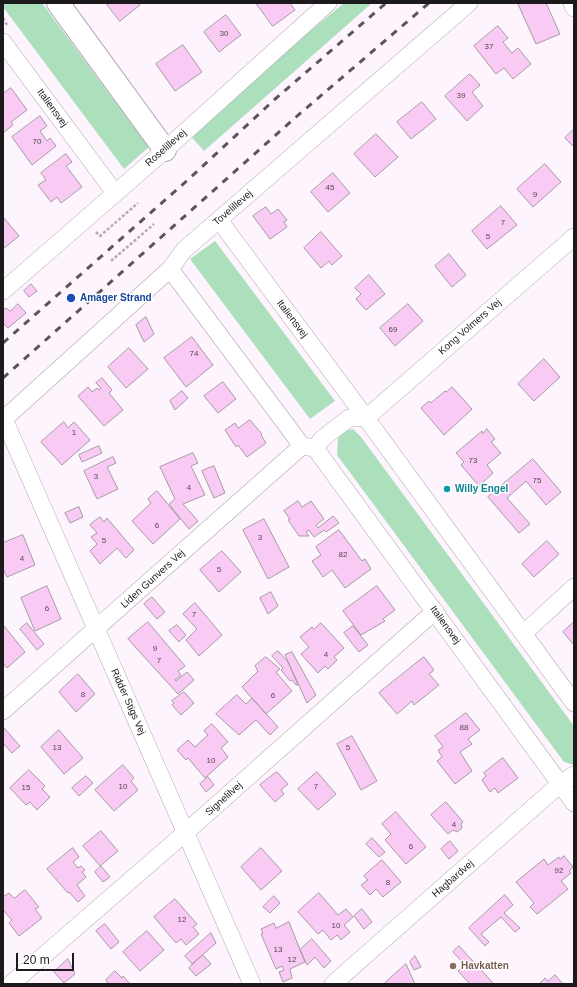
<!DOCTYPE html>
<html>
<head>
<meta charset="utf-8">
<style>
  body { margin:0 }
  #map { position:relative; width:577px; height:987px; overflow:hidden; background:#fdf4fd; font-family:Arial,sans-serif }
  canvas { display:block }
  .frame { position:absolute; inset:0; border:4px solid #1d1a1d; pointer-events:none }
  .scale { position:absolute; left:16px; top:953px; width:58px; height:18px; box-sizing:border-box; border:2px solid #1d1a1d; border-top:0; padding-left:5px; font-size:12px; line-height:14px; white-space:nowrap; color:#1d1a1d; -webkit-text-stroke:3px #fff; paint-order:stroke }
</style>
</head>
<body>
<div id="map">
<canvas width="577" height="987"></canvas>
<div class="frame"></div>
<div class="scale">20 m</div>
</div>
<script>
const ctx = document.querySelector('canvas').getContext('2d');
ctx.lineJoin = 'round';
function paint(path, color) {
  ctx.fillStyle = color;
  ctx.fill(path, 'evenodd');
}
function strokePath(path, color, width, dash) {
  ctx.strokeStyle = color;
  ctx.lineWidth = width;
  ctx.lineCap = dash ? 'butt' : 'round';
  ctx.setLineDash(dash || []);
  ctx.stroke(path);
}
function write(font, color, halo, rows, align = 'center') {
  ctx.font = font + ' Arial,sans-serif';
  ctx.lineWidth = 3;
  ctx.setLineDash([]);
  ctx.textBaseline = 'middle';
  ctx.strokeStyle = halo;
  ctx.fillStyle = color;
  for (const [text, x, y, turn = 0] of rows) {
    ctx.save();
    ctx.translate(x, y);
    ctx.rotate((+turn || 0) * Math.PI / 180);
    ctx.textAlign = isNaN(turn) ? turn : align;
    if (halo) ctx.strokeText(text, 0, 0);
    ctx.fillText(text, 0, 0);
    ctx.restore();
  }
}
const green = new Path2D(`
  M3 3H42L144 141 149 147 124 169 3 7Z
  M344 3H372L204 151 188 133Z
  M215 241 335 401 310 419 190 259Z
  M353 429 361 437 574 726V765L564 762 337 455 338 437 344 431Z`);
const building = new Path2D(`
  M106 3H138L140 5 120 21Z
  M256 3H290L295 10 273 26Z
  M546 3 560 34 536 44 518 4Z
  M226 15 241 35 219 52 204 32Z
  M498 26 508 38 503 42 512 53 518 48 531 64 513 79 504 68 496 74 474 46Z
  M183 45 202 72 175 91 156 64Z
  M470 74 480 85 472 92 483 106 467 121 445 96Z
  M11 88 27 110 11 122 13 125 3 133V94Z
  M422 102 436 119 411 139 397 122Z
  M40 116 47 126 40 131 47 141 50 138 56 146 32 165 12 137Z
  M574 129V147L565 138Z
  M376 134 398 157 375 177 354 154Z
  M66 154 72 162 66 166 82 187 61 203 57 197 51 202 38 185 46 180 41 173Z
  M545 164 561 182 533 207 517 189Z
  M333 173 350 193 328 212 311 192Z
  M501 206 517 225 487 249 472 231Z
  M266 207 271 214 278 209 287 220 284 222 287 227 270 239 253 216Z
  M4 218 19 236 3 249V219Z
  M321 232 342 256 332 265 329 261 321 268 304 248Z
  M449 254 466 275 452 287 435 266Z
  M369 275 385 294 366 310 356 299 361 294 355 288Z
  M31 284 37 291 29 297 24 291Z
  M18 304 26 313 8 328 3 323V310L6 308 10 311Z
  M408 304 423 321 395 346 380 328Z
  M146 317 154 334 144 342 136 325Z
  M192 337 213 365 186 387 164 358Z
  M129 348 148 369 126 388 108 367Z
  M544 359 560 377 534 401 518 384Z
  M102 378 112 390 109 393 123 410 104 426 78 396 88 387 92 392 97 388 99 390 101 388 96 383Z
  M223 382 236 399 218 413 204 396Z
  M452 387 472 409 444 435 421 408 429 401 431 403 445 391 446 392Z
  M182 391 188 398 175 410 170 401Z
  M250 420 262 434 261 435 266 443 247 457 238 445 236 447 225 430 235 423 238 428Z
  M64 422 68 428 74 422 90 440 62 465 41 442Z
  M487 429 495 439 491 442 501 453 487 465 493 473 479 486 461 465 464 462 456 453 482 431 483 433Z
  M99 446 102 453 82 462 79 455Z
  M193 453 198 463 191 466 205 495 183 504 198 521 189 529 169 504 175 499 160 467Z
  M113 457 116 463 107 467 118 489 97 499 84 471Z
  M533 459 561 492 546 505 526 481 507 498 530 524 519 533 488 497Z
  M214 466 225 493 214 498 202 471Z
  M157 491 180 519 153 544 132 521 151 503 148 499Z
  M298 501 302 507 311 501 324 519 316 525 318 528 333 516 339 523 326 532 324 530 314 537 309 530 306 532 309 536H299L288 520 290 519 284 511Z
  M79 507 83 517 70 523 65 513Z
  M100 517 104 522 107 518 134 550 126 558 117 548 100 564 90 551 97 544 91 537 97 533 90 525Z
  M264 519 289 567 268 579 243 530Z
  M339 530 362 561 365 559 371 569 345 588 332 570 323 577 312 561 321 555 316 547Z
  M23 535 35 565 7 577 3 569V543Z
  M547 541 559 554 534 577 522 564Z
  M222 551 241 572 219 592 200 570Z
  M47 586 61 619 35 631 21 598Z
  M377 586 395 610 383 619 385 621 361 635 343 611Z
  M271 592 278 606 268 614 260 598Z
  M152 597 165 612 157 619 144 604Z
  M195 603 222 635 199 656 186 640 197 629 183 614Z
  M148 622 185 666 178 671 181 675 175 680 176 681 187 672 194 680 178 694 128 639Z
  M574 622V645L563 632Z
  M27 623 44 644 37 650 20 629Z
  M321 623 344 648 334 657 337 660 328 669 325 666 318 673 301 654 309 647 300 637 312 627 314 629Z
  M177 625 186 635 179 642 169 631Z
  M4 626 25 652 7 668 3 663Z
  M353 626 368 645 359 652 344 633Z
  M278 651 288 662 298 685H296L292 680 290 681 281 670 283 668 272 656Z
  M292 652 316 695 307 703 285 655Z
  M266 657 280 669 276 672 292 691 266 714 242 687 258 671 255 666Z
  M424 657 434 670 429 674 439 685 414 705 412 701 397 714 379 693Z
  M78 674 95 694 76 712 59 692Z
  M184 692 194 703 181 715 172 705 174 703 172 701Z
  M237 695 246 704 252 698 278 727 270 735 256 720 239 735 216 714Z
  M466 713 480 730 468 739 472 744 460 752 472 771 455 784 437 761 442 757 438 750 443 747 435 736Z
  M212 724 228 742 221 748 228 757 205 778 188 758 186 760 177 750 188 740 195 747 208 735 204 731Z
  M4 728 20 746 12 753 3 743Z
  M59 730 83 758 64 774 41 747Z
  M352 736 377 781 361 790 337 744Z
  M503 758 518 778 498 793 495 788 490 792 482 780 486 776 484 773Z
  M123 765 134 778 131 781 138 790 114 811 95 790Z
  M29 770 45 786 42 789 50 797 37 810 30 802 26 805 10 788Z
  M277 772 288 784 281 790 284 794 275 802 260 785Z
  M317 772 336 794 318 810 298 789Z
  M86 776 93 783 79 796 72 788Z
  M208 777 214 785 206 792 200 784Z
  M446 802 463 822 461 824 462 828 457 832 453 830 448 834 431 815Z
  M396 812 426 847 406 864 385 840 391 834 382 824Z
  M101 831 118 851 100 866 83 846Z
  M372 838 385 852 379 857 366 844Z
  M450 841 458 851 449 859 441 849Z
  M73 848 79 857 73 862 78 868 81 866 85 870 82 872 86 877 77 885 85 896 78 902 69 892 68 893 47 869Z
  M261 848 282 871 261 890 241 867Z
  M564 856 573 867 569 871 571 873 561 881 568 889 537 914 530 907 534 903 516 882 544 859 548 865 559 857 560 859Z
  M382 860 401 882 383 897 376 889 370 895 361 885 368 880 364 876Z
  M101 866 110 877 103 882 95 872Z
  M25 890 39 907 35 909 42 918 19 936 9 923 12 920 3 910V897L9 893 14 898Z
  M319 893 338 915 346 909 353 917 344 925 350 932 341 940 337 935 331 940 323 930 318 934 298 912Z
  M505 895 513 905 504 913 520 928 515 932 501 917 481 934 489 942 485 946 469 928Z
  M274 896 280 903 270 913 263 907Z
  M175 899 197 924 193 927 199 934 186 945 181 939 176 943 154 917Z
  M362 909 372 922 364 929 354 916Z
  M289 922 305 962 290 969 292 978 283 982 279 972 284 970 282 966 276 969 261 934 263 933 261 929 274 923 276 928Z
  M105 924 119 942 111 949 96 931Z
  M147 931 164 950 140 971 123 952Z
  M211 933 216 943 192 964 185 956Z
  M312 939 331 961 324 968 315 957 307 965 300 950Z
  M459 946 494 984H468L469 983 458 971 465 965 453 952Z
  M203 955 211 964 196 976 189 968Z
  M415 956 421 967 414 970 410 962Z
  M68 959 75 974 64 983 54 972Z
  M406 964 415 984H386L385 983Z
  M115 971 122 978 123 976 130 984H109L106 980Z
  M555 975 563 984H539L545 978 548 981Z`);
const path = new Path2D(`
  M3 18 7 25
  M96 232 100 236 138 203
  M111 261 154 224`);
const street = new Path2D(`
  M572 3 574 8
  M3 42 115 193
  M219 220 366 418 574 703
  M170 269 302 446 315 448 574 803
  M3 291 165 150 328 3
  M4 419 252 984
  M3 420 170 269 184 250 469 3
  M315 448 322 439 349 418H366L574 237
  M524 633 574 587
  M3 711 302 446
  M11 984 185 833 435 611
  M333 984 560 784 574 775`);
const secondary = new Path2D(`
  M58 3 165 150`);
const rail = new Path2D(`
  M3 343 190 178 274 100 386 3
  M3 378 296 117 429 3`);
const markers = [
  [71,298,5,"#1a4fb4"],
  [447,489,4,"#0f9aa8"],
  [453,966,4,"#8d6e63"]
];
const numberNames = [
  ["30",224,34],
  ["37",489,47],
  ["39",461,96],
  ["70",37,142],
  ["45",330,188],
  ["9",535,195],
  ["7",503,223],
  ["5",488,237],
  ["69",393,330],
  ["74",194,354],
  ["1",74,433],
  ["73",473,461],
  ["3",96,477],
  ["75",537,481],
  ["4",189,488],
  ["6",157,526],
  ["3",260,538],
  ["5",104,541],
  ["82",343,555],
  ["4",22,559],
  ["5",219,570],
  ["6",47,609],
  ["7",194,615],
  ["9",155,649],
  ["4",326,655],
  ["7",159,661],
  ["8",83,695],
  ["6",273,696],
  ["88",464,728],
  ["13",57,748],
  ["5",348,748],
  ["10",211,761],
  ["10",123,787],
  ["7",316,787],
  ["15",26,788],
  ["4",454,825],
  ["6",411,847],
  ["92",559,871],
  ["8",388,883],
  ["12",182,920],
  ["10",336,926],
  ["13",278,950],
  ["12",292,960]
];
const streetNames = [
  ["Italiensvej",52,108,54],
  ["Roselillevej",166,148,-41],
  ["Tovelillevej",233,208,-41],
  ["Italiensvej",292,319,53],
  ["Kong Volmers Vej",470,327,-41],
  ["Liden Gunvers Vej",153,579,-42],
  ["Italiensvej",445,625,54],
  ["Ridder Stigs Vej",128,702,66],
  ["Signelilvej",224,799,-42],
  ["Hagbardvej",453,879,-41]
];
const transitNames = [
  ["Amager Strand",80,298]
];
const cultureNames = [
  ["Willy Engel",455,489]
];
const educationNames = [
  ["Havkatten",461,966]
];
paint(green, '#ace0bd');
paint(building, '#f9caf3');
strokePath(building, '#a59ba3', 1);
strokePath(street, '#ada4ad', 18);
strokePath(secondary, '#ada4ad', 24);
strokePath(path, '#b3acb3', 2.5, [3, 2]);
strokePath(street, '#fff', 17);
strokePath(secondary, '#fff', 22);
strokePath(rail, '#5a555a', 3, [7, 7]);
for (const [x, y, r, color] of markers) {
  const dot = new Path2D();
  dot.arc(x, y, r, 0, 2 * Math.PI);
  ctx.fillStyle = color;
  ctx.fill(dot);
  strokePath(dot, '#fff', 1.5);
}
write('8px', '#544652', null, numberNames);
write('10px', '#1d1a1d', '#fff', streetNames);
write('bold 10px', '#164399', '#fff', transitNames, 'left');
write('bold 10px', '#0d838f', '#fff', cultureNames, 'left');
write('bold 10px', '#785e54', '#fff', educationNames, 'left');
</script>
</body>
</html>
